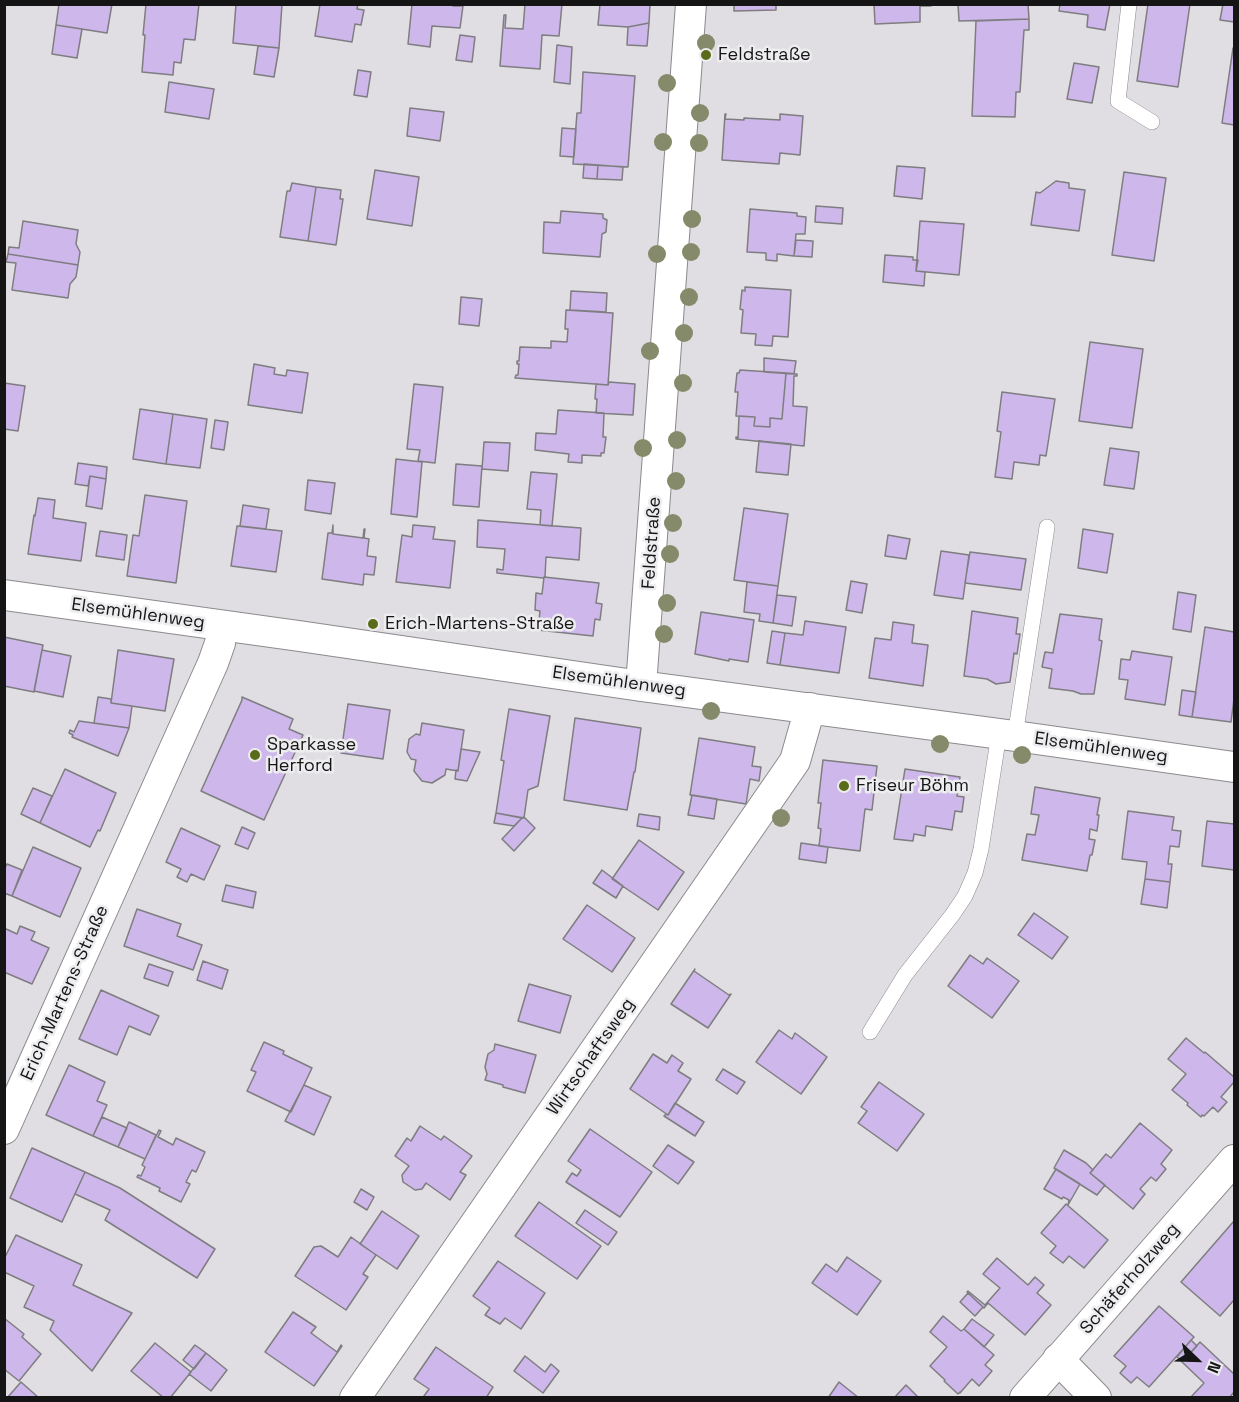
<!DOCTYPE html>
<html>
<head>
<meta charset="utf-8">
<style>
  body { margin:0 }
  #map { position:relative; width:1239px; height:1402px; overflow:hidden; background:#e0dee2; font-family:"Space Grotesk",sans-serif }
  canvas { display:block }
  .frame { position:absolute; inset:0; border:6px solid #161516; pointer-events:none }
  .north { position:absolute; left:1167px; top:1330px; width:60px; height:60px; -webkit-text-stroke:4px #edecef; paint-order:stroke; rotate:113deg; font-size:16px; font-weight:700; line-height:24px; text-align:center; color:#161516 }
  .north::after { content:''; display:block; margin:auto; width:21px; height:27px; background:#161516; clip-path:polygon(50% 0,100% 100%,50% 72%,0 100%) }
</style>
</head>
<body>
<div id="map">
<canvas width="1239" height="1402"></canvas>
<div class="frame"></div>
<div class="north">N</div>
</div>
<script>
const ctx = document.querySelector('canvas').getContext('2d');
ctx.lineJoin = 'round';
function paint(path, color) {
  ctx.fillStyle = color;
  ctx.fill(path, 'evenodd');
}
function strokePath(path, color, width, dash) {
  ctx.strokeStyle = color;
  ctx.lineWidth = width;
  ctx.lineCap = dash ? 'butt' : 'round';
  ctx.setLineDash(dash || []);
  ctx.stroke(path);
}
function write(font, color, halo, rows, align = 'center') {
  ctx.font = font + ' "Space Grotesk",sans-serif';
  ctx.lineWidth = 5;
  ctx.setLineDash([]);
  ctx.textBaseline = 'middle';
  ctx.strokeStyle = halo;
  ctx.fillStyle = color;
  for (const [text, x, y, turn = 0] of rows) {
    ctx.save();
    ctx.translate(x, y);
    ctx.rotate((+turn || 0) * Math.PI / 180);
    ctx.textAlign = isNaN(turn) ? turn : align;
    if (halo) ctx.strokeText(text, 0, 0);
    ctx.fillText(text, 0, 0);
    ctx.restore();
  }
}
const building = new Path2D(`
  M59 4H112L107 33 56 25Z
  M146 4H199L195 40 184 39 181 63 174 62 173 75 142 72 145 35H143Z
  M236 4H282L279 48 233 43Z
  M320 4H358L357 9 364 10 361 25 355 24 352 42 315 36Z
  M412 4H453V6H463L460 28 432 26 430 47 408 44Z
  M525 4H562L559 36 542 35 540 69 500 66 504 15H506L505 28 523 29Z
  M600 4H650L649 23 628 27 598 25Z
  M734 4H776V10L734 11Z
  M874 4H931V6H920V22L875 24Z
  M958 4H1028L1029 19 959 21Z
  M1060 4H1110L1105 30 1087 27 1088 15 1059 11Z
  M1148 4H1190L1178 87 1137 81Z
  M1223 4H1234V22L1220 20Z
  M1029 19V30H1024L1020 92H1016L1015 117 972 116 976 21Z
  M649 23 647 46 627 45 628 27Z
  M56 25 82 29 77 58 52 54Z
  M460 35 475 37 472 62 456 60Z
  M557 45 572 47 570 84 554 82Z
  M258 46 279 48 274 77 254 74Z
  M1233 48H1234V125L1222 123Z
  M1074 63 1099 67 1092 103 1067 99Z
  M358 70 371 72 367 97 354 95Z
  M583 72 635 76 628 167 573 164 577 113H581Z
  M169 82 214 89 209 119 165 112Z
  M410 108 444 112 440 141 407 136Z
  M725 114H726L725 119 744 120V118L780 120V114L803 116 800 155 780 153 779 164 722 160Z
  M562 128 576 129 574 157 560 156Z
  M584 164 598 165 597 179 583 178Z
  M598 165 623 167 622 180 597 179Z
  M897 166 925 168 922 199 894 196Z
  M375 170 419 177 412 226 367 219Z
  M1124 172 1166 178 1154 261 1112 255Z
  M1056 181 1069 183V188L1085 190 1079 231 1031 225 1036 192 1040 193Z
  M292 183 316 187 308 241 280 237 287 191H290Z
  M316 187 341 190 340 199H343L336 245 308 241Z
  M816 206 843 208 842 224 815 222Z
  M750 209 797 213V216L806 217 805 234H796L794 256 777 254V261L766 260V253L747 252Z
  M561 211 603 214V218L607 220 606 232 602 234 600 257 543 253 544 222 560 223Z
  M23 221 78 230 76 244 80 252 78 265 8 254 9 247 19 248Z
  M920 221 964 224 959 275 916 271Z
  M796 240 813 241 812 257 794 256Z
  M8 254 78 265 76 277 70 284 68 298 12 290 16 263 6 262Z
  M885 255 913 257V260H918L916 271 925 272 924 286 883 282Z
  M745 287 791 290 788 337 773 336 772 346 755 345 756 334 741 333 743 310 740 309 742 290 745 291Z
  M571 291 607 293 606 312 570 310Z
  M461 297 482 299 479 326 459 324Z
  M566 310 613 313 608 385 515 378 516 375H518L519 364H517V361H519L520 347 551 348V341L567 342 568 329H565Z
  M1090 342 1143 349 1132 428 1079 421Z
  M764 358 796 361 794 374 764 372Z
  M254 364 275 368 274 374 286 376 287 370 308 373 302 413 248 405Z
  M740 370 786 373 782 419 770 418V427L754 426 755 417 736 416 738 392H735L737 373H739Z
  M786 373 797 374V376H794L793 406 807 407 804 446 736 439V437L738 438 739 416 755 417 754 426 770 427V418L782 419Z
  M609 382 635 384 633 415 596 413 597 399H595L596 384 608 385Z
  M4 383 25 386 18 431 4 429Z
  M414 384 443 387 435 463 418 461 420 450 407 449Z
  M1002 392 1055 399 1046 456 1040 455 1039 465 1014 462 1012 479 995 477 1001 432 997 431Z
  M140 409 173 414 166 464 133 459Z
  M558 410 604 413 603 437H606L604 453H601V456L582 455V463L568 462 569 454 535 450 536 433 556 434Z
  M173 414 207 419 200 468 166 464Z
  M215 420 228 422 224 450 211 448Z
  M759 441 791 444 788 475 756 472Z
  M484 442 510 443 508 471 482 469Z
  M1110 448 1139 452 1134 489 1104 485Z
  M396 459 422 462 417 517 391 514Z
  M78 463 107 467 106 479 90 476 88 486 75 484Z
  M456 464 482 466 479 507 453 505Z
  M531 472 557 474 552 526 540 525 541 510 527 509Z
  M90 476 106 479 102 509 86 506Z
  M308 480 335 483 331 514 305 510Z
  M145 495 187 501 176 583 127 576 133 535 139 536Z
  M38 498 55 500 53 518 86 523 81 561 28 554 34 515 35 516Z
  M243 505 269 509 266 529 240 526Z
  M744 508 788 514 778 586 734 580Z
  M478 520 581 528 579 560 546 557 545 577 543 578 497 573V569L503 570 505 549 477 547Z
  M333 525V534L363 538 364 529H365L364 538 369 539 367 556 376 557 374 575 364 574 363 585 322 579 328 533H332Z
  M413 525 435 527 433 539 455 541 450 588 396 582 402 535 412 537Z
  M237 526 282 531 276 572 231 566Z
  M1083 529 1113 534 1107 573 1078 568Z
  M100 531 127 535 124 560 96 556Z
  M888 535 910 539 906 559 885 556Z
  M941 551 969 555 963 599 934 595Z
  M970 552 1026 559 1021 590 965 583Z
  M544 577 599 583 596 603 602 604 600 620 595 619 593 636 538 630 540 611 535 610 536 593 542 594Z
  M851 581 867 584 862 613 846 610Z
  M747 582 778 586 773 623 759 621 760 614 744 612Z
  M1178 592 1196 595 1191 632 1173 629Z
  M777 595 796 597 792 626 773 623Z
  M972 611 1018 618 1016 634H1020L1017 654 1014 653 1010 682 996 684 987 679 964 676Z
  M701 612 754 620 748 662 729 659V661L695 654Z
  M1060 614 1102 619 1099 640 1102 641 1094 694H1081L1073 691 1049 688 1052 669 1042 667 1045 652 1053 653Z
  M805 621 846 627 839 673 780 665 785 633 803 635Z
  M893 622 914 625 912 643 928 645 923 686 869 678 875 638 891 640Z
  M1205 627 1234 632V699L1231 722 1192 717Z
  M772 631 785 633 780 665 767 663Z
  M4 637 43 645 34 692 4 686Z
  M42 650 71 656 63 697 34 691Z
  M118 650 174 659 165 711 111 703Z
  M1132 651 1172 657 1165 705 1125 699 1128 680 1119 679 1121 659 1130 660Z
  M1182 690 1196 692 1192 717 1179 715Z
  M98 697 111 699V703L132 706 129 728 94 723Z
  M242 697 293 719 289 729 303 735 264 820 201 791 242 700Z
  M348 704 390 710 383 759 341 753Z
  M509 709 550 716 538 786 528 790 524 818 496 813 504 761 501 760Z
  M575 718 641 728 635 772H634L627 810 564 800Z
  M79 721 129 728 118 756 72 737 73 735 69 733 70 730 74 732Z
  M422 723 464 730 458 771 446 769 445 775 432 783 422 781 414 771 416 760 411 759 407 752 409 739 416 734 420 735Z
  M699 738 755 747 752 766 761 767 759 781 750 779 746 804 690 795Z
  M461 749 480 752 467 781 455 779 456 770 458 771Z
  M823 760 877 766 872 810 865 809 860 851 819 846 821 829 818 828 821 803H818Z
  M65 769 116 793 100 831 98 830 90 847 40 823Z
  M905 769 960 777 957 796 964 797 962 812 955 811 952 830 926 826 925 836 914 834 913 841 894 839Z
  M1035 787 1100 798 1097 815H1099L1097 831 1090 829 1089 839 1095 840 1092 855H1090L1087 871 1022 860 1027 834 1035 835 1039 815 1031 814Z
  M33 788 52 796 40 823 21 814Z
  M692 795 717 799 714 819 688 815Z
  M1128 811 1174 817 1172 830 1181 831 1179 847 1170 846 1168 864H1172L1170 882 1145 879 1147 862 1122 859Z
  M496 813 522 818 514 826 494 823Z
  M639 814 660 817 659 830 637 826Z
  M524 817 535 828 514 851 502 839 522 818Z
  M1207 821 1234 824V870L1202 866Z
  M242 827 255 833 248 849 235 844Z
  M181 828 220 846 204 880 191 874 187 882 177 877 181 869 166 862Z
  M639 840 684 872 658 910 612 879Z
  M801 843 828 847 826 863 799 859Z
  M33 847 81 868 60 917 12 896Z
  M7 864 22 870 12 896 4 893V869Z
  M602 870 623 886 616 898 593 883Z
  M1145 879 1170 882 1167 908 1141 904Z
  M226 885 256 892 253 908 222 901Z
  M587 905 635 938 612 972 563 939Z
  M137 909 181 924 177 936 202 945 193 970 124 946Z
  M1034 913 1068 937 1052 959 1018 935Z
  M20 926 35 932 31 940 49 948 32 984 4 972V928L17 934Z
  M970 955 983 964 987 958 1019 981 992 1018 948 986Z
  M203 961 228 970 222 989 197 980Z
  M149 964 173 972 168 986 144 978Z
  M695 969 694 971 729 995 731 994 708 1028 671 1004Z
  M529 984 571 996 560 1033 518 1021Z
  M101 990 159 1016 150 1035 129 1026 117 1055 79 1039Z
  M779 1030 792 1039 795 1033 827 1057 801 1094 756 1062Z
  M1186 1038 1204 1053 1205 1052 1234 1077V1082L1221 1097 1227 1102 1218 1112 1213 1107 1204 1116 1202 1115 1201 1117 1187 1105 1188 1103 1172 1090 1186 1074 1168 1059Z
  M264 1042 284 1051 283 1054 312 1068 291 1112 247 1091 256 1072 251 1070Z
  M495 1044 536 1055 525 1093 503 1087V1085L485 1080 487 1074 485 1067 488 1054 494 1050Z
  M653 1054 667 1063 672 1055 683 1063 678 1071 691 1079 668 1115 630 1089Z
  M69 1065 105 1082 97 1101 107 1105 93 1136 46 1115Z
  M723 1069 745 1082 737 1094 716 1080Z
  M879 1082 924 1114 897 1151 858 1123 867 1111 861 1107Z
  M304 1085 331 1097 314 1135 285 1121Z
  M675 1103 704 1122 695 1136 664 1116 666 1114 668 1115Z
  M102 1117 127 1128 118 1147 93 1136Z
  M129 1122 156 1135 145 1159 118 1147Z
  M1140 1123 1172 1150 1161 1164 1166 1169 1156 1181 1151 1177 1140 1189 1145 1194 1133 1209 1090 1173 1106 1154 1111 1158Z
  M420 1126 441 1140 444 1136 472 1156 460 1172 466 1175 450 1200 426 1183 422 1189 415 1190 403 1182 402 1175 409 1166 395 1156 407 1138 411 1141Z
  M590 1129 652 1172 620 1217 566 1182 572 1173 577 1176 581 1170 568 1161Z
  M159 1130 161 1131 158 1137 173 1145 176 1138 205 1152 196 1172 192 1170 186 1182 190 1184 181 1202 159 1191 160 1188 137 1177 138 1175 141 1176 145 1167 142 1165Z
  M668 1145 694 1162 678 1184 653 1166Z
  M32 1148 85 1172 62 1222 10 1198Z
  M1064 1150 1086 1163 1093 1170 1090 1173 1105 1185 1097 1195 1054 1168Z
  M1056 1169 1080 1184 1068 1205 1069 1200 1063 1197 1062 1199 1044 1189Z
  M85 1172 120 1188 215 1249 197 1278 105 1220 110 1210 75 1194Z
  M361 1189 374 1197 367 1210 354 1202Z
  M539 1202 601 1246 577 1279 515 1236Z
  M1066 1204 1108 1240 1084 1268 1069 1256 1063 1263 1050 1253 1056 1246 1041 1233Z
  M585 1210 617 1232 608 1245 576 1223Z
  M382 1211 419 1236 397 1269 360 1244Z
  M1234 1221V1300L1220 1316 1181 1282Z
  M16 1235 82 1265 73 1285 132 1313 92 1371 50 1330 54 1321 24 1307 34 1286 4 1272V1259Z
  M351 1237 376 1255 363 1274 368 1277 346 1310 295 1276 314 1247 321 1246 338 1257Z
  M847 1257 881 1281 857 1315 812 1283 826 1264 837 1272Z
  M997 1258 1028 1285 1035 1277 1044 1285 1037 1293 1051 1305 1025 1335 988 1303 984 1308 967 1292 968 1291 985 1305 1000 1288 983 1274Z
  M498 1261 545 1293 521 1329 505 1318 500 1324 485 1315 490 1308 473 1296Z
  M968 1293 983 1307 975 1316 960 1302Z
  M1159 1306 1194 1337 1149 1387 1137 1377 1131 1383 1120 1373 1126 1366 1114 1356Z
  M293 1312 316 1327 311 1333 337 1352 341 1345 342 1346 314 1386 265 1352Z
  M943 1316 961 1331 964 1329 994 1355 985 1365 992 1371 979 1386 972 1379 960 1393V1392L958 1394 944 1381 945 1380 930 1366 947 1347 930 1332Z
  M4 1318 24 1334 22 1337 41 1354 19 1381 4 1369Z
  M972 1319 994 1335 984 1347 964 1329Z
  M1191 1340 1197 1346 1182 1362 1177 1357Z
  M1200 1342 1234 1374V1392L1229 1398H1190L1204 1383 1182 1362Z
  M155 1343 191 1372 170 1398H164L131 1371Z
  M195 1345 206 1353 194 1369 183 1360Z
  M436 1347 493 1387 486 1398H427L424 1396 429 1389 414 1379Z
  M206 1353 227 1370 211 1391 189 1374Z
  M525 1356 545 1372 551 1364 559 1371 543 1393 514 1371Z
  M21 1382 39 1398H7Z
  M839 1382 859 1398H828Z
  M906 1385 919 1398H894Z`);
const service = new Path2D(`
  M1129 4 1118 101 1152 122
  M1015 736 1047 527
  M870 1032 905 975 953 914 965 896 975 873 981 849 999 734`);
const minor = new Path2D(`
  M4 595 299 636 641 686 1015 736 1234 767
  M641 686 691 4
  M4 1129 213 663 220 643 222 626
  M1058 1359 1096 1398
  M355 1398 795 761 810 708
  M1025 1398 1234 1160`);
const trees = [
  [706,43],
  [667,83],
  [700,113],
  [663,142],
  [699,143],
  [692,219],
  [691,252],
  [657,254],
  [689,297],
  [684,333],
  [650,351],
  [683,383],
  [677,440],
  [643,448],
  [676,481],
  [673,523],
  [670,554],
  [667,603],
  [664,634],
  [711,711],
  [940,744],
  [1022,755],
  [781,818]
];
const markers = [
  [706,55,6,"#5a6c19"],
  [373,624,6,"#5a6c19"],
  [255,755,6,"#5a6c19"],
  [844,786,6,"#5a6c19"]
];
const poiNames = [
  ["Feldstraße",718,55],
  ["Erich-Martens-Straße",385,624],
  ["Sparkasse",267,745],
  ["Herford",267,766],
  ["Friseur Böhm",856,786]
];
const streetNames = [
  ["Feldstraße",652,543,-86],
  ["Elsemühlenweg",138,614,8],
  ["Elsemühlenweg",619,682,8],
  ["Elsemühlenweg",1101,748,8],
  ["Erich-Martens-Straße",65,993,-66],
  ["Wirtschaftsweg",591,1057,-55],
  ["Schäferholzweg",1130,1279,-49]
];
paint(building, '#ceb7ea');
strokePath(building, '#7e7d80', 1.5);
strokePath(service, '#8b8a8d', 16);
strokePath(minor, '#8b8a8d', 32);
strokePath(service, '#fff', 15);
strokePath(minor, '#fff', 30);
ctx.fillStyle = '#848a6a';
for (const [x, y] of trees) {
  ctx.beginPath();
  ctx.arc(x, y, 9, 0, 2 * Math.PI);
  ctx.fill();
}
for (const [x, y, r, color] of markers) {
  const dot = new Path2D();
  dot.arc(x, y, r, 0, 2 * Math.PI);
  ctx.fillStyle = color;
  ctx.fill(dot);
  strokePath(dot, '#edecef', 2);
}
write('18px', '#161516', '#edecef', poiNames, 'left');
write('18px', '#161516', '#edecef', streetNames);
</script>
</body>
</html>
